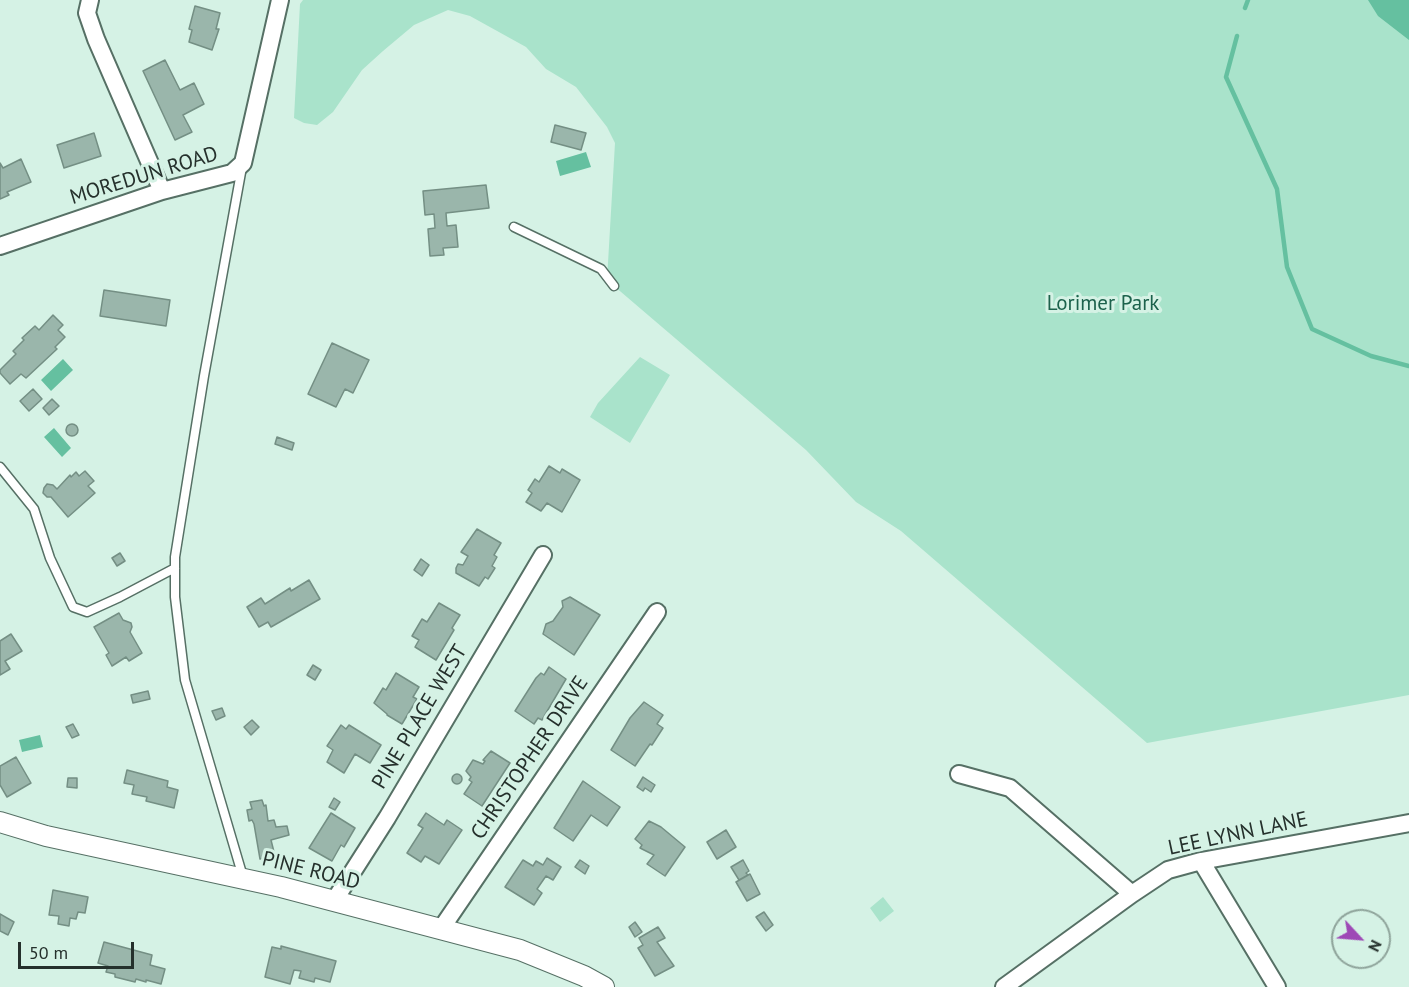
<!DOCTYPE html>
<html>
<head>
<meta charset="utf-8">
<style>
  body { margin:0 }
  #map { position:relative; width:1409px; height:987px; overflow:hidden; background:#d5f2e5; font-family:"PT Sans",sans-serif }
  canvas { display:block }
  .north { position:absolute; left:1331px; top:909px; width:60px; height:60px; box-sizing:border-box; background:#d5f2e5; border:2px solid #8fa49b; border-radius:50%; rotate:116deg; font-size:16px; font-weight:700; line-height:24px; text-align:center; color:#25302c }
  .north::after { content:''; display:block; margin:auto; width:21px; height:27px; background:#9e49b6; clip-path:polygon(50% 0,100% 100%,50% 72%,0 100%) }
  .scale { position:absolute; left:18px; top:942px; width:116px; height:27px; box-sizing:border-box; border:3px solid #25302c; border-top:0; padding-left:8px; font-size:18px; line-height:21px; white-space:nowrap; color:#25302c; -webkit-text-stroke:4px #d5f2e5; paint-order:stroke }
</style>
</head>
<body>
<div id="map">
<canvas width="1409" height="987"></canvas>
<div class="north">N</div>
<div class="scale">50 m</div>
</div>
<script>
const ctx = document.querySelector('canvas').getContext('2d');
ctx.lineJoin = 'round';
function paint(path, color) {
  ctx.fillStyle = color;
  ctx.fill(path, 'evenodd');
}
function strokePath(path, color, width, dash) {
  ctx.strokeStyle = color;
  ctx.lineWidth = width;
  ctx.lineCap = dash ? 'butt' : 'round';
  ctx.setLineDash(dash || []);
  ctx.stroke(path);
}
function write(font, color, halo, rows, align = 'center') {
  ctx.font = font + ' "PT Sans",sans-serif';
  ctx.lineWidth = 6;
  ctx.setLineDash([]);
  ctx.textBaseline = 'middle';
  ctx.strokeStyle = halo;
  ctx.fillStyle = color;
  for (const [text, x, y, turn = 0] of rows) {
    ctx.save();
    ctx.translate(x, y);
    ctx.rotate((+turn || 0) * Math.PI / 180);
    ctx.textAlign = isNaN(turn) ? turn : align;
    if (halo) ctx.strokeText(text, 0, 0);
    ctx.fillText(text, 0, 0);
    ctx.restore();
  }
}
const green = new Path2D(`
  M303 0H1409V695L1147 743 901 531 856 502 806 450 607 280 615 143 607 127 576 87 546 69 526 47 470 16 448 10 414 25 383 51 362 70 333 112 317 125 304 123 294 118 300 4Z
  M640 357 670 375 630 443 590 417 598 403Z
  M883 897 894 911 880 922 870 908Z`);
const water = new Path2D(`
  M1368 0H1409V40L1378 16Z
  M586 152 591 167 560 176 556 161Z
  M63 359 73 370 51 391 41 380Z
  M54 428 71 448 62 457 44 437Z
  M40 735 43 747 22 752 19 740Z`);
const stream = new Path2D(`
  M1245 8 1248 0
  M1237 36 1226 77 1277 189 1287 267 1312 329 1371 356 1409 366`);
const building = new Path2D(`
  M195 6 220 13 216 29H219L212 50 189 42 192 30 189 29Z
  M165 60 180 90 194 83 204 104 183 115 192 132 175 140 143 71Z
  M555 125 586 133 581 150 551 142Z
  M94 133 101 156 64 168 57 145Z
  M21 159 31 182 7 192 9 195 0 199V163L3 168Z
  M486 185 489 208 446 213 447 226 456 225 458 247 443 248 444 255 430 256 428 229 435 228 434 214 425 215 423 191Z
  M104 290 170 300 166 326 100 316Z
  M53 315 63 325 58 330 65 337 55 347 57 349 26 378 21 374 10 384 0 373V370L16 354 13 351 24 340 22 338 35 326 39 330Z
  M332 343 369 360 353 393 345 389 336 407 308 394Z
  M33 389 42 399 29 411 20 401Z
  M52 399 59 406 49 415 43 408Z
  M66 430a6 6 0 1 1 12 0a6 6 0 1 1-12 0Z
  M277 437 294 443 292 450 275 444Z
  M549 466 560 473 562 469 580 480 562 512 547 503 541 511 526 502 532 493 528 490 535 479 539 482Z
  M85 471 94 481 88 486 95 493 68 517 51 497H47L43 493 44 488 47 484 53 485 57 489 70 475 71 477 76 472 79 476Z
  M477 529 501 543 494 555 497 557 492 566 495 568 488 579 485 577 479 586 456 573V568L458 564 463 565 468 556 461 552Z
  M120 553 125 561 117 566 112 558Z
  M421 559 429 565 422 576 414 570Z
  M309 580 320 599 271 627 268 622 259 627 247 607 261 598 265 604 290 588 291 591Z
  M570 597 600 615 574 655 543 634 546 624 553 621 563 607 562 601Z
  M439 603 460 615 452 628 454 630 436 660 415 647 419 640 412 636 422 619 427 622Z
  M119 613 123 620 131 623 132 627 130 632 142 653 129 661 126 657 112 666 106 655 109 653 94 627Z
  M11 634 22 651 5 661 10 669 0 675V641Z
  M313 665 321 670 315 680 307 675Z
  M549 667 566 679 542 720 538 718 534 724 515 711 536 678 541 673 544 675Z
  M396 673 419 687 413 697 417 699 402 724 387 715V714L374 703 383 688 386 690Z
  M148 691 150 699 133 703 131 695Z
  M644 702 663 715 657 724 663 728 652 745 650 744 635 766 611 750 630 718Z
  M222 708 225 716 216 720 212 711Z
  M252 720 259 727 251 735 244 727Z
  M73 724 79 735 72 738 66 727Z
  M341 725 346 729 349 725 381 745 370 763 355 754 344 773 327 762 333 750 327 746Z
  M491 751 510 763 482 806 464 794 472 782 469 780 471 777 466 771 473 760 483 764 485 761 483 760Z
  M16 757 31 783 7 797 0 785V766Z
  M127 770 168 781 167 787 178 790 174 808 146 801 147 797 132 794 134 785 124 783Z
  M452 779a5 5 0 1 1 10 0a5 5 0 1 1-10 0Z
  M643 777 655 785 651 792 645 788 643 791 637 787Z
  M68 778H77V788L67 787Z
  M583 781 620 807 607 826 591 815 573 841 554 828Z
  M334 798 340 802 335 810 329 807Z
  M262 800 264 806 266 805 268 821 274 820 276 827 287 826 289 835 271 840 275 856 260 859 254 824 252 820 249 821 247 810 252 809 250 802Z
  M331 813 355 828 344 847 341 845 332 861 309 848Z
  M426 813 444 825 447 820 462 830 439 864 425 856 421 862 407 853 423 828 418 825Z
  M649 821 661 827 685 847 665 876 647 864 654 855 640 848 642 845 635 839Z
  M726 830 736 847 717 859 707 842Z
  M547 858 561 867 553 880 546 876 537 889 542 893 534 905 505 887 523 860 533 866 536 861 543 865Z
  M580 860 589 866 585 874 575 867Z
  M743 860 749 871 746 873 748 875 739 880 731 867Z
  M750 874 760 894 747 901 736 882Z
  M53 890 88 897 85 913 78 912 76 919 70 918 69 926 58 924 59 916 49 915Z
  M764 912 773 925 766 931 756 917Z
  M0 914 14 922 8 935 0 931Z
  M635 922 642 932 635 937 629 927Z
  M658 927 665 938 657 942 674 966 655 976 638 948 643 945 639 938Z
  M104 942 152 955 150 965 165 969 161 984 146 980V982L136 979 135 982 115 977V974L106 972 108 966 98 963Z
  M281 946 336 961 330 982 315 978 314 982 299 978 301 971 294 970 290 984 265 977 272 947 281 949Z`);
const service = new Path2D(`
  M242 167 204 376 175 557V597L185 680 243 877
  M514 227 601 269 614 286
  M0 467 34 509 50 558 73 607 87 612 120 597 175 568`);
const minor = new Path2D(`
  M90 0 87 13 96 39 162 191
  M0 246 162 191 232 173 243 163 280 0
  M959 774 1010 788 1132 894
  M1201 861 1277 987
  M334 901 387 818 543 555
  M441 929 657 612
  M1004 987 1132 894 1168 870 1201 861 1409 823`);
const tertiary = new Path2D(`
  M0 822 46 836 281 887 520 950 584 976 604 987`);
const streetNames = [
  ["MOREDUN ROAD",144,176,-17],
  ["PINE PLACE WEST",420,717,-59],
  ["CHRISTOPHER DRIVE",530,758,-56],
  ["LEE LYNN LANE",1238,834,-12],
  ["PINE ROAD",311,871,14]
];
const parkNames = [
  ["Lorimer Park",1103,304]
];
paint(green, '#a9e3cb');
paint(water, '#65c0a0');
strokePath(stream, '#65c0a0', 4.5);
paint(building, '#9ab6ab');
strokePath(building, '#748f84', 1.5);
strokePath(service, '#567065', 11);
strokePath(minor, '#567065', 20);
strokePath(tertiary, '#567065', 22);
strokePath(service, '#fff', 8);
strokePath(minor, '#fff', 16);
strokePath(tertiary, '#fff', 20);
write('21px', '#25302c', '#d5f2e5', streetNames);
write('21px', '#1c624c', '#d5f2e5', parkNames);
</script>
</body>
</html>
